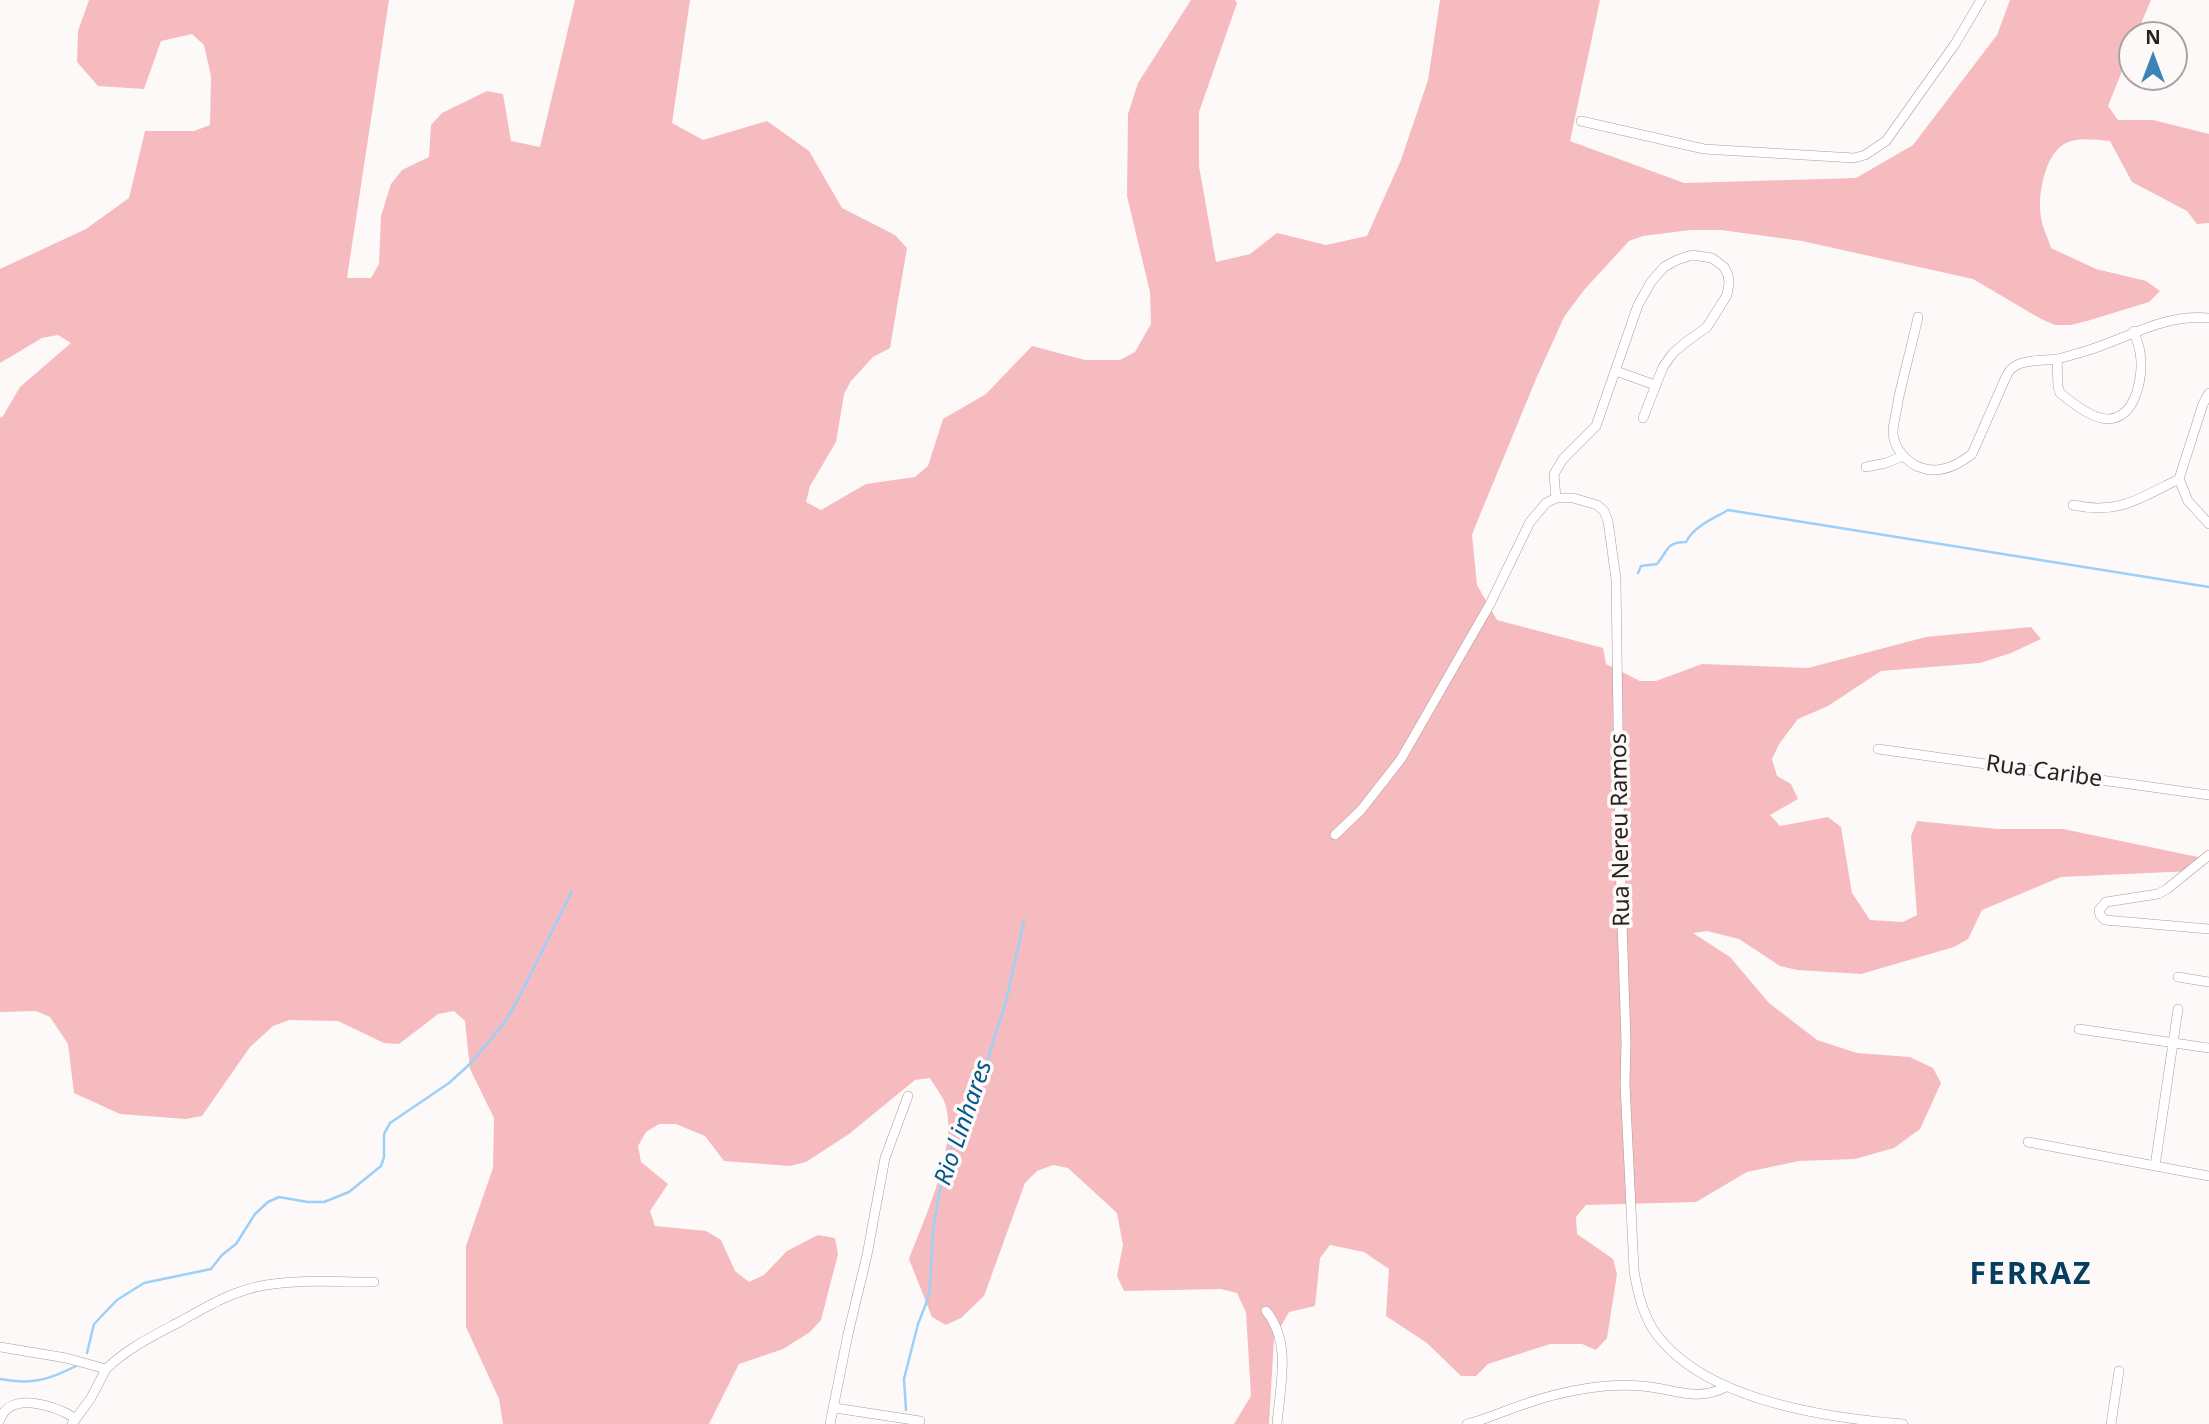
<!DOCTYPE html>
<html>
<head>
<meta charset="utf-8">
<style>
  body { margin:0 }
  #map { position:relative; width:2209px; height:1424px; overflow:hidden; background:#fdf9f9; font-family:"Noto Sans",sans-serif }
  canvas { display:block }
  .north { position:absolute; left:2118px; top:21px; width:70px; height:70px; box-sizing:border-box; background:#fdf9f9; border:2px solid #a9a3a3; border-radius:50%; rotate:0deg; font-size:19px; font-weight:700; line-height:28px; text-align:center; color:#2a2222 }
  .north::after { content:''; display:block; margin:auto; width:24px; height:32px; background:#3a84b8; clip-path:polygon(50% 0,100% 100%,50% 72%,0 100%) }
</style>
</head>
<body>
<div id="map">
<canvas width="2209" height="1424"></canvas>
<div class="north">N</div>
</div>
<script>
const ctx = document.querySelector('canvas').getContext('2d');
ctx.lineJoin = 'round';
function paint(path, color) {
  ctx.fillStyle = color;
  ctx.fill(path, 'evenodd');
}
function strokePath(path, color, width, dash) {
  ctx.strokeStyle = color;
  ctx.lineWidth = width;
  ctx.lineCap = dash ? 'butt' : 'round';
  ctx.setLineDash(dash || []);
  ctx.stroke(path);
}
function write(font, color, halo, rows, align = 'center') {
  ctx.font = font + ' "Noto Sans",sans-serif';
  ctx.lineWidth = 7;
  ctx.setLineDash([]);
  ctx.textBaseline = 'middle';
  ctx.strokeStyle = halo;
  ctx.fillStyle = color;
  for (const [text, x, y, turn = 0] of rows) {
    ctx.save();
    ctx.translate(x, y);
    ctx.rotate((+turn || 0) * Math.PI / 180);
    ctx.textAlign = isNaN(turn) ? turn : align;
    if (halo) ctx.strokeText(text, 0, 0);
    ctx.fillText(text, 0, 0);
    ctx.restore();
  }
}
const green = new Path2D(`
  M89 0H389L347 278H371L379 264 381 216 391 184 402 170 429 157 431 125 442 113 487 91 503 94 511 141 540 147 575 0H690L672 123 703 140 767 121 809 151 842 208 895 235 907 248 890 348 873 357 851 381 844 394 836 442 810 486 806 502 821 510 866 484 915 477 928 466 943 419 986 394 1032 346 1085 360H1120L1135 352 1151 324 1150 292 1127 196 1128 114 1138 83 1191 0H1235L1237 3 1199 112V166L1216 262 1250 254 1277 233 1326 245 1367 236 1401 160 1428 80 1440 0H1600L1570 141 1684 183 1856 178 1913 145 1997 35 2010 0H2151L2136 35H2132V46L2108 106 2118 120H2153L2209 134V223L2197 224 2187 211 2132 182 2110 141C2095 140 2080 137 2066 143 2045 153 2037 196 2041 217 2042 227 2048 238 2051 248L2096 269 2146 281 2160 291 2149 302 2087 321 2071 325H2055L2041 319 1973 279 1802 241 1721 230H1690L1643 236 1629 241 1584 290 1564 317 1536 379 1475 527 1472 535 1477 585 1497 620 1603 648 1606 664 1640 681H1656L1702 664 1808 668 1926 637 2031 627 2041 639 2011 653 1980 663 1881 671 1828 706 1798 719 1779 744 1772 759 1777 776 1791 784 1798 799 1770 815 1780 826 1828 817 1841 827 1852 893 1870 920 1903 922 1917 915 1911 836 1917 821 1997 829H2063L2198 857 2192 871 2061 877 1982 910 1968 939 1954 947 1861 974 1797 970 1780 966 1739 939 1707 931 1693 933 1730 957 1769 1003 1817 1040 1857 1053 1910 1057 1933 1068 1941 1083 1920 1129 1894 1148 1855 1159 1799 1161 1747 1172 1696 1202 1586 1205 1576 1217 1577 1234 1613 1259 1617 1274 1607 1338 1596 1350 1582 1344H1550L1488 1364 1476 1376H1461L1427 1343 1386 1316 1389 1269 1364 1252 1330 1245 1320 1258 1315 1306 1289 1312 1274 1338 1269 1424H1234L1251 1396 1246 1312 1237 1293 1221 1289 1124 1291 1117 1276 1123 1245 1117 1213 1068 1168 1053 1165 1037 1171 1025 1183 984 1296 961 1318 946 1325 932 1317 909 1259C924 1220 957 1148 946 1107 944 1097 935 1087 930 1078L915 1080 849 1134 806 1162 790 1166 724 1161 705 1136 676 1124H659L646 1132 638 1146 641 1162 668 1184 650 1211 655 1226 706 1231 721 1240 735 1271 749 1282 764 1275 787 1251 818 1235 835 1238 838 1254 821 1320 810 1332 783 1349 739 1364 709 1424H503L499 1399 466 1327V1246L493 1168 494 1118 470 1069 465 1021 454 1011 438 1014 399 1044 384 1043 338 1021 289 1020 273 1026 250 1047 202 1116 186 1119 120 1114 74 1093 68 1044 50 1017 36 1011 0 1012V418L3 416 20 387 71 343 58 335 42 338 0 363V269L86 229 129 198 145 131H194L210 125 211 76 204 45 192 34 161 41 144 89 98 86 77 62 78 31Z`);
const stream = new Path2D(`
  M1638 573 1641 566 1657 564C1668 552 1665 542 1686 542 1694 526 1713 519 1728 510L2209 587
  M87 1353 94 1324 117 1300 144 1283 211 1269 222 1255 236 1244 255 1214 268 1202 279 1197 308 1202H324L349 1192 381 1166 384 1157V1134L390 1123 449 1083 471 1063 504 1023 515 1005 572 891
  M0 1379C32 1385 49 1380 78 1365
  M906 1410 904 1379 918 1324 927 1301 930 1287 933 1231 939 1194 953 1141 966 1102 988 1058 1006 1001 1024 921`);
const minor = new Path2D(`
  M1581 121 1704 149 1854 158 1865 155 1886 141 1955 44 1981 0
  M1918 317C1912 345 1904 373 1898 401 1897 411 1893 423 1893 433 1894 449 1908 464 1922 468 1940 474 1958 465 1972 454L2005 379C2007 374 2010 369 2015 366 2027 359 2045 361 2058 359 2065 357 2072 355 2079 353 2126 341 2157 314 2209 318
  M2057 359 2058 387 2060 393C2072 403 2093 419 2108 419 2137 418 2144 374 2140 352 2139 345 2136 338 2134 331
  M1616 371 1655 385
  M2209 393 2203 404 2179 479 2188 501 2209 524
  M1866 467 1886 463 1903 456
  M1556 498 1554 474 1563 459 1596 426 1638 305 1651 282 1664 267 1677 260 1692 255 1712 258 1724 267 1728 275 1729 283 1727 295 1707 327 1686 342 1673 353 1663 367 1643 418
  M2073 505C2119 515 2140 498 2179 479
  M1878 749 2209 795
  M1335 835 1361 810 1401 759 1490 604 1530 522 1546 503 1556 498H1573L1597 505 1604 511 1608 521 1616 579 1620 861 1626 1042 1625 1084 1634 1270C1637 1291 1644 1318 1657 1335 1707 1401 1827 1418 1903 1424
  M2209 855 2167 889 2158 894 2106 902 2099 910 2100 915 2105 920 2209 929
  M2178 977 2209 982
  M2079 1029 2209 1048
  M2028 1142 2209 1176
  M2155 1166 2178 1009
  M1266 1311C1292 1342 1280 1386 1277 1424
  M0 1347 66 1358 106 1369 91 1398 72 1424
  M106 1369C129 1347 155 1335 183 1320 209 1305 235 1290 266 1285 301 1279 338 1282 374 1282
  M835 1408 920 1421
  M0 1420C10 1390 55 1406 75 1418
  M830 1424 848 1334 867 1255 885 1158 908 1096
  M1467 1424C1488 1419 1508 1409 1528 1403 1562 1391 1605 1383 1641 1386 1674 1388 1694 1403 1726 1387
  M2111 1424 2119 1371`);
const streetNames = [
  ["Rua Caribe",2044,772,8],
  ["Rua Nereu Ramos",1621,830,-91]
];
const waterNames = [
  ["Rio Linhares",964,1123,-71]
];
const districtNames = [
  ["FERRAZ",2031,1275]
];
paint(green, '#f5bbbe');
strokePath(stream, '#9dd0f8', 2.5);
strokePath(minor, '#af999a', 10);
strokePath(minor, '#fff', 9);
write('23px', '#2a2222', '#fdf9f9', streetNames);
write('italic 24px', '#00598a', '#fdf9f9', waterNames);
ctx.letterSpacing = '2px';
write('bold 30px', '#053e60', '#fdf9f9', districtNames);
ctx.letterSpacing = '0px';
</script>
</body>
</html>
